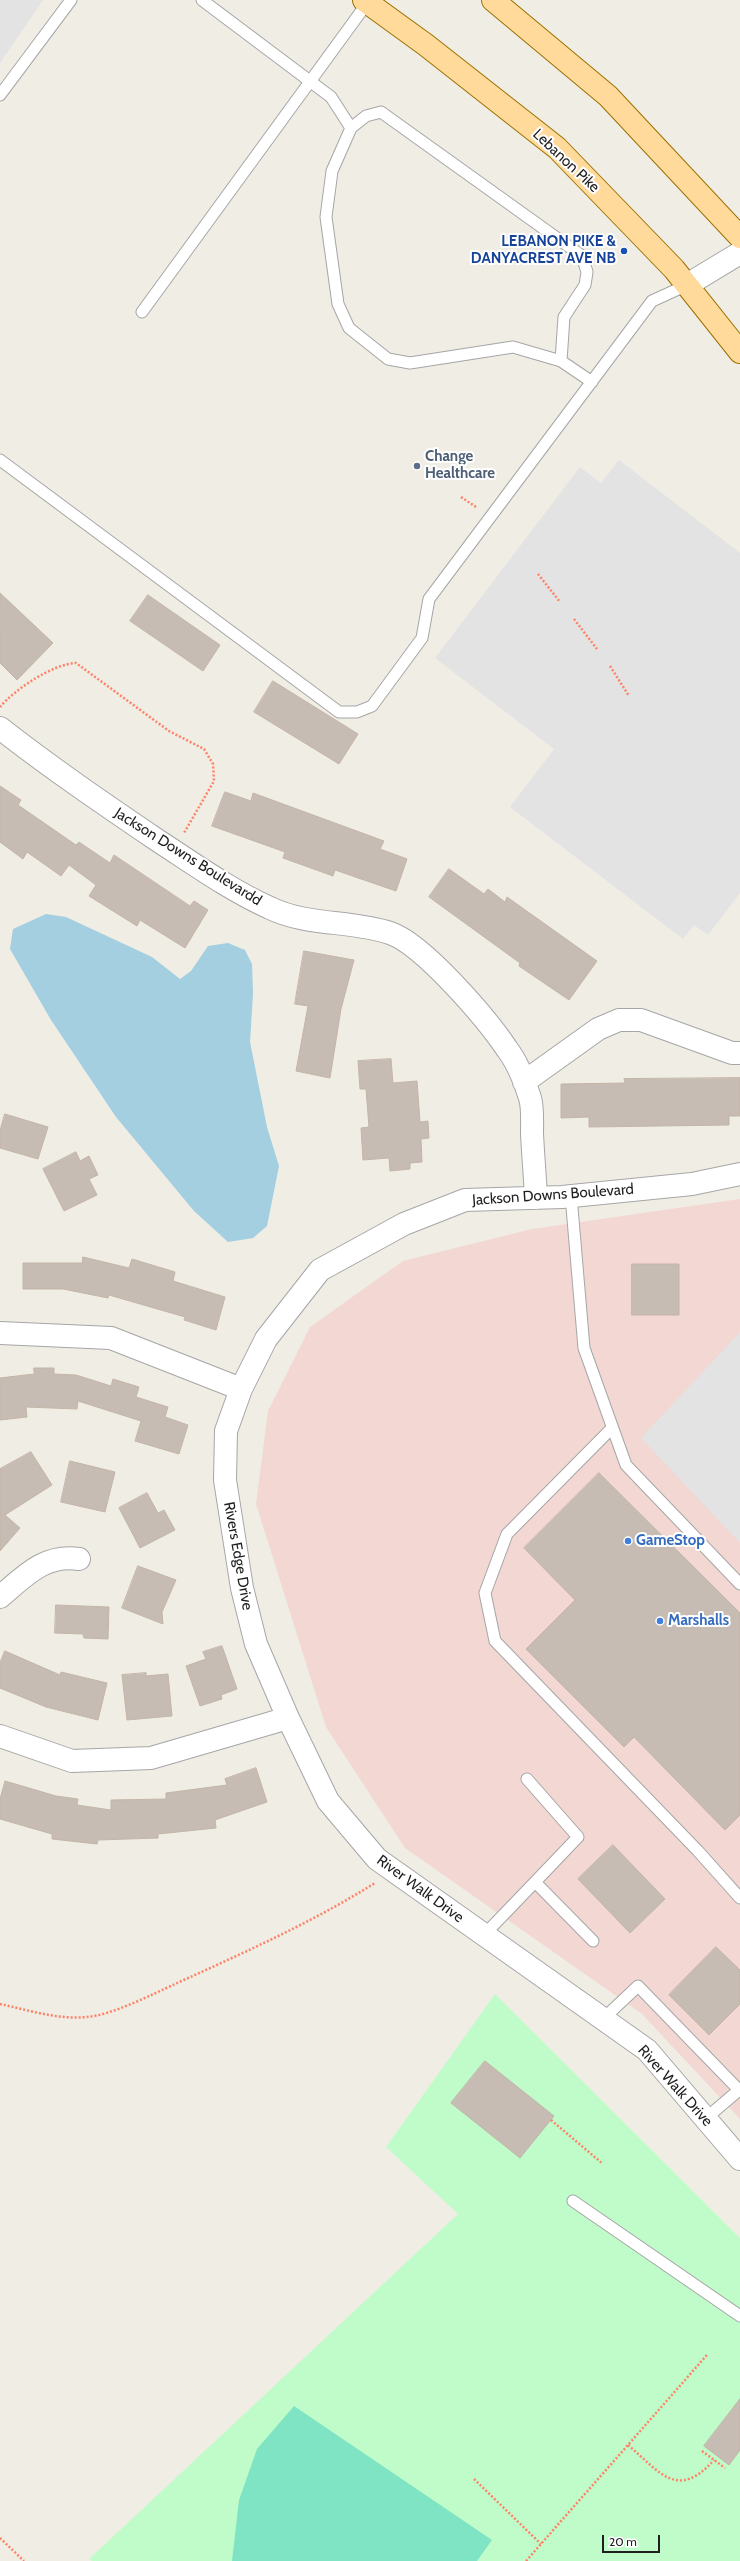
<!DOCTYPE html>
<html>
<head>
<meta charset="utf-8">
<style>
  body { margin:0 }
  #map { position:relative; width:740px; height:2561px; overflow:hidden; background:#f0ede5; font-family:Cabin,sans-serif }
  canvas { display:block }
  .scale { position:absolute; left:602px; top:2535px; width:58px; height:18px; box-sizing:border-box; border:2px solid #1f1f1f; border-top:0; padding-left:5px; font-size:12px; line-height:14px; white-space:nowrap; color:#1f1f1f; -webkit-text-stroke:3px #fff; paint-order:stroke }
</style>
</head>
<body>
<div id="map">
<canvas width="740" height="2561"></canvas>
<div class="scale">20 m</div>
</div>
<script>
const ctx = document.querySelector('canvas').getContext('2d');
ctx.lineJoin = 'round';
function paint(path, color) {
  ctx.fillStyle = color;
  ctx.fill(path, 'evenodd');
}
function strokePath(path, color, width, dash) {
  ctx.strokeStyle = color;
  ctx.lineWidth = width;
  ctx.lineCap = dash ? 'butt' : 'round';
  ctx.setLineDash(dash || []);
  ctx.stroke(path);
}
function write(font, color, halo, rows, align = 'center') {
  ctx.font = font + ' Cabin,sans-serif';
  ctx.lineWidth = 4;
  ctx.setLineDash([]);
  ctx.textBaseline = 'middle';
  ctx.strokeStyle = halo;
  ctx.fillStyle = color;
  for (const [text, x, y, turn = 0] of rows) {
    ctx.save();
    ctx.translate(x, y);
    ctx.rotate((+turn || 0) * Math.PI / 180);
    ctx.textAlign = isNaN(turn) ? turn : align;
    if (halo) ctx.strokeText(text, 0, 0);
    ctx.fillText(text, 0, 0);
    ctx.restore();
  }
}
const commercial = new Path2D(`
  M740 1199V2119L642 2014 405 1848 326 1727 256 1504 268 1411 310 1327 403 1261 532 1229Z`);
const park = new Path2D(`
  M495 1994 740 2238V2561H92L89 2559 458 2214 386 2147Z`);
const pitch = new Path2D(`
  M294 2406 492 2540 477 2561H232L239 2500 257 2449Z`);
const parking = new Path2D(`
  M0 0H43L0 63Z
  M619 460 740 553V893L708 935 694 925 683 939 510 807 554 749 435 658 580 467 601 483Z
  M740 1332V1543L641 1438Z`);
const water = new Path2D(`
  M46 914 66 917 152 957 180 979 191 971 208 946 228 943 245 950 252 964 253 994 250 1042 267 1127 279 1166 267 1226 253 1238 228 1242 194 1211 116 1117 51 1020 10 949 13 929Z`);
const building = new Path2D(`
  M0 593 53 643 17 680 0 663Z
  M148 595 220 645 203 671 130 621Z
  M273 681 358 734 339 764 254 712Z
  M0 786 21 800 18 805 76 845 79 842 110 863 114 855 190 906 194 901 208 910 185 948 140 920 137 926 89 896 96 885 69 865 61 876 27 852 23 859 0 842Z
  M225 792 251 801 253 793 384 841 380 849 407 859 396 891 335 870 333 876 283 858 285 852 212 826Z
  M449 869 484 894 488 889 505 902 507 897 597 961 569 1000 519 966 520 963 429 897Z
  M304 951 354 960 341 1009 330 1078 296 1071 308 1006 295 1004Z
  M391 1059 393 1083 417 1081 420 1122 428 1121 429 1138 421 1139 422 1162 410 1163V1169L390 1171 389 1158 363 1160 361 1128 369 1127 366 1089H360L358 1061Z
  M740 1078V1116H729V1125L589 1127V1117L561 1118V1084L625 1083 624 1079Z
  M5 1114 48 1127 38 1159 0 1148V1131Z
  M76 1152 80 1161 89 1156 98 1175 89 1179 97 1195 64 1211 43 1169Z
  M83 1257 129 1268 132 1259 175 1272 173 1281 225 1297 216 1330 184 1320 185 1317 109 1295 108 1298 63 1289H23V1263H82Z
  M632 1264H679V1315H632Z
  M34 1368H54V1374L76 1375 111 1386 113 1379 139 1387 136 1397 168 1407 165 1417 188 1425 179 1454 135 1441 141 1421 78 1401 77 1409 26 1407 27 1417 0 1420V1378L34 1374Z
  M31 1452 52 1485 5 1515 20 1528 0 1551V1469Z
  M70 1461 115 1472 105 1512 61 1502Z
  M599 1473 740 1613V1815L725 1830 634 1737 624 1747 526 1649 575 1600 524 1548Z
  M147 1493 158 1513 164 1510 175 1530 140 1548 119 1508Z
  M138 1566 176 1580 162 1612 163 1624 122 1608Z
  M56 1605 109 1607 108 1639 84 1638 83 1634 55 1633Z
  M222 1646 237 1689 221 1695 222 1699 200 1706 186 1666 206 1659 203 1652Z
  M5 1651 60 1675 61 1672 107 1683 98 1720 46 1707 0 1688V1663Z
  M146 1673V1676L168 1674 172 1716 127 1720 122 1675Z
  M256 1768 267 1802 215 1820 216 1828 158 1834V1838L98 1840 97 1844 52 1839V1834L0 1819V1799L5 1781 56 1796 78 1799 77 1805 111 1810V1800L166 1799V1793L227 1785 225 1779Z
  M613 1845 665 1899 630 1933 578 1879Z
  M716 1947 740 1970V2004L709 2035 669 1995Z
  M485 2061 554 2116 520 2158 451 2103Z
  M740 2399V2450L729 2465 704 2446Z`);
const path = new Path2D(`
  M461 497 476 507
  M538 574 560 602
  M574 619 597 649
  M610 666 629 696
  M0 707C15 689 53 664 76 663L169 731 204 749 213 764 214 781 184 833
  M0 2004C28 2010 58 2020 87 2017 112 2015 151 1995 175 1984 243 1953 311 1923 375 1883
  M551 2120 603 2164
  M628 2445C660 2472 677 2501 714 2460
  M702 2451 725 2468
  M474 2479 541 2544
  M0 2538 24 2561
  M526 2561 707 2355`);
const lane = new Path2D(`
  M202 0 331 97 351 128
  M0 95 71 0
  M142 312 368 2
  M561 361 564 317 585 285 587 272 582 256 381 112 366 116 351 128 332 171 326 217 338 304 349 328 388 359 410 363 513 347 561 361 592 382
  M0 460 339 712H357L372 706 422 638 429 599 652 301 687 285
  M571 1196 584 1348 626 1465 740 1584
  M612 1428 507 1534 485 1593 495 1641 698 1851 740 1898
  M527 1779 578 1837 535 1882
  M484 1935 535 1882 593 1941
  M603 2019 638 1986 739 2090 705 2119
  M573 2201 740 2316`);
const street = new Path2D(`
  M687 285 740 253
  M0 728C51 768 104 804 157 840 194 864 230 890 270 908 307 926 351 920 390 933 423 944 487 1019 507 1049 517 1062 525 1082 530 1098 533 1108 532 1122 532 1133 533 1155 535 1176 536 1198
  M524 1082 598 1029 619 1020H641L732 1053H740
  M740 1174 692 1184 562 1197 465 1200 404 1224 320 1270 266 1339 241 1389 226 1431 225 1480 242 1588 256 1644 288 1718 328 1801 377 1859 647 2050 740 2159
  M0 1333 111 1338 241 1389
  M0 1597C25 1576 44 1554 79 1559
  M0 1736 72 1761 151 1758 288 1718`);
const primary = new Path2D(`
  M364 0 426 45 557 148 674 269 740 352
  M493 0 608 96 740 237`);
const markers = [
  [624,251,4,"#1a4fb4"],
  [417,466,4,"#5c6f8a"],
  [628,1541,4,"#3f7fe0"],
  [660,1621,4,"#3f7fe0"]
];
const streetNames = [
  ["Lebanon Pike",566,161,43],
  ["Jackson Downs Boulevardd",188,857,32],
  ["Jackson Downs Boulevard",553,1195,-4],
  ["Rivers Edge Drive",238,1556,80],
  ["River Walk Drive",420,1889,36],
  ["River Walk Drive",675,2086,48]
];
const transitNames = [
  ["LEBANON PIKE &",616,242],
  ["DANYACREST AVE NB",616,259]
];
const serviceNames = [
  ["Change",425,457],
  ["Healthcare",425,474]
];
const shopNames = [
  ["GameStop",636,1541],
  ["Marshalls",668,1621]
];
paint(commercial, '#f2d7d3');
paint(park, '#c0fcc9');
paint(pitch, '#7fe4c3');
paint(parking, '#e3e3e3');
paint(water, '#a3cfe0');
paint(building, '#c6bcb4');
strokePath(building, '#c3b5a6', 1);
strokePath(lane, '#a6a6a6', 13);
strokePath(street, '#a6a6a6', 24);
strokePath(primary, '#9a7100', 24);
strokePath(path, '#ff8167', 2.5, [2, 2]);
strokePath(lane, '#fff', 11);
strokePath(street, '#fff', 22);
strokePath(primary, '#ffda9b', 22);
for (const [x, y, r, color] of markers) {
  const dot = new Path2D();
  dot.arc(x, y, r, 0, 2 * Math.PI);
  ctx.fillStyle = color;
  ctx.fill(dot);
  strokePath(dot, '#fff', 1.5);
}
write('15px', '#1f1f1f', '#fff', streetNames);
write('bold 15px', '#164399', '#fff', transitNames, 'right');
write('bold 15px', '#4e5e75', '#fff', serviceNames, 'left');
write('bold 15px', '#366cbe', '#fff', shopNames, 'left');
</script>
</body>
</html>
